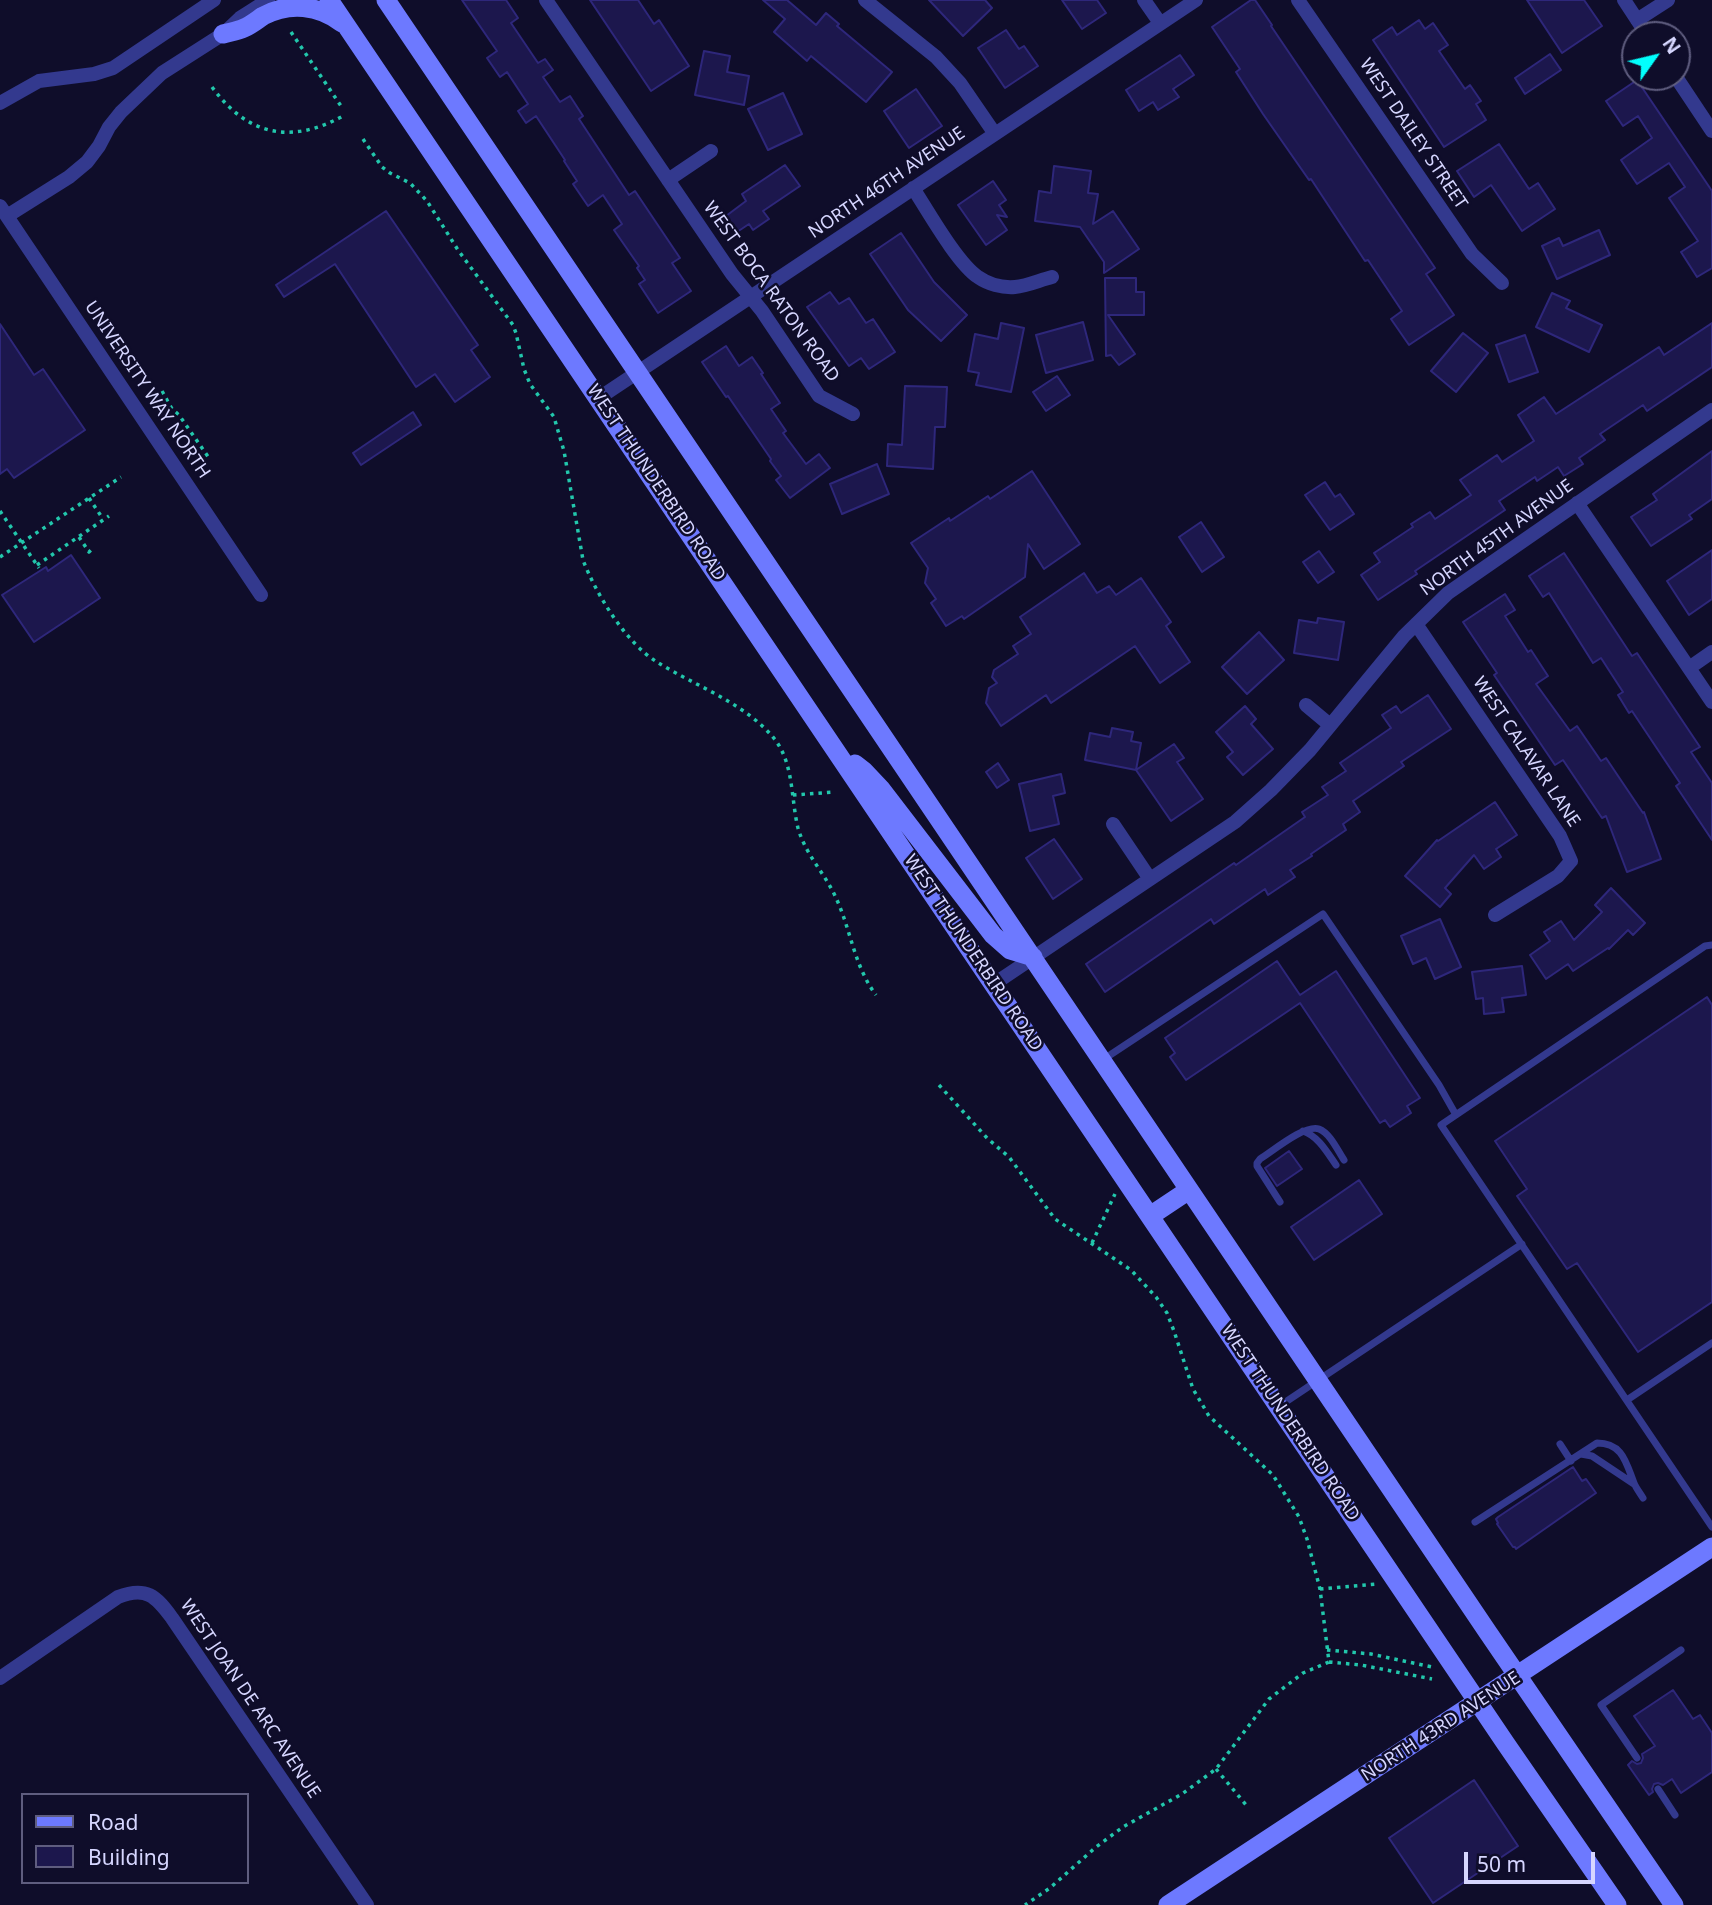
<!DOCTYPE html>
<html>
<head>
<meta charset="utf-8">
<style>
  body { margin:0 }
  #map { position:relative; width:1712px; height:1905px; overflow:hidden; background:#0f0d2a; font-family:"Noto Sans",sans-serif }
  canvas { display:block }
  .legend { position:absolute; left:21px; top:1793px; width:228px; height:91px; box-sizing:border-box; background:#0f0d2a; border:2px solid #5f5d7f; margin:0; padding:9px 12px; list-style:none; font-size:21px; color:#d6d6ff }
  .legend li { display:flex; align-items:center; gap:14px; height:35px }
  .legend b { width:35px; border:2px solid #5f5d7f }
  .north { position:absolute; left:1621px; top:21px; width:70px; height:70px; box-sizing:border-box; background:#0f0d2a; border:2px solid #5f5d7f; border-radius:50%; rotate:56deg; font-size:19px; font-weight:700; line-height:28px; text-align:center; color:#d6d6ff }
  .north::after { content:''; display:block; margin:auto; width:24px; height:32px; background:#02fffd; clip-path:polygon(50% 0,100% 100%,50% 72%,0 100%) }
  .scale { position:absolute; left:1464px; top:1852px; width:131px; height:32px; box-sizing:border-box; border:4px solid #d6d6ff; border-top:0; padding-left:9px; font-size:21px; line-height:24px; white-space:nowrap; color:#d6d6ff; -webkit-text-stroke:5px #0f0d2a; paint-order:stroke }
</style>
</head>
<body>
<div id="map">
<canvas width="1712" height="1905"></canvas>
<ul class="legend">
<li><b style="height:9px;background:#6d79ff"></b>Road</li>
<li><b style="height:19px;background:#1c174d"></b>Building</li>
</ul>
<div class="north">N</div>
<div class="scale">50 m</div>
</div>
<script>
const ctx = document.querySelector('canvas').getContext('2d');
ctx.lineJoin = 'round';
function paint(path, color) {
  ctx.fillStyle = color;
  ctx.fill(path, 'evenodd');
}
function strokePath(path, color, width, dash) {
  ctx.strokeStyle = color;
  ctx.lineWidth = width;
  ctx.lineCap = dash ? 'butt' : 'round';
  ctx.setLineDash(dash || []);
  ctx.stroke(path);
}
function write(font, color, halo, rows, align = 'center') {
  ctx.font = font + ' "Noto Sans",sans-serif';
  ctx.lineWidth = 5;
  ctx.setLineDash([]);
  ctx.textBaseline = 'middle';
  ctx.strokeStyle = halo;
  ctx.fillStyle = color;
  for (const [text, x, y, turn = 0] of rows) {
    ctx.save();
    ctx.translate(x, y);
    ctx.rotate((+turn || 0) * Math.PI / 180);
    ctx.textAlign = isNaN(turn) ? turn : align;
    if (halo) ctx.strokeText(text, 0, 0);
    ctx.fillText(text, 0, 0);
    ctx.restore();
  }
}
const building = new Path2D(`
  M462 0H506L518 18 511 23 538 63 545 59 553 70 543 77 560 102 570 96 583 116 579 119 629 195 635 191 680 258 672 263 691 291 658 313 639 284 645 280 637 268 639 266 614 230 622 224 603 195 588 206 573 184 577 181 564 161 565 160 536 116 526 123 518 111 528 104 507 72 500 77 487 58 497 51Z
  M590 0H638L654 24 659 20 689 66 651 91Z
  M763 0H787L816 25 826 13 839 24 837 26 892 72 866 102 811 56 807 61 774 32 785 19Z
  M929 0H985L992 8 963 36Z
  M1062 0H1097L1106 13 1082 29Z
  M1251 0H1255L1272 25 1271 26 1435 268 1426 274 1454 315 1409 345 1391 319 1402 311 1368 260 1365 261 1311 179 1309 180 1263 114 1236 72 1240 69 1212 27Z
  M1527 0H1584L1602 26 1562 53Z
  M1419 20 1425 29 1433 23 1448 45 1439 51 1465 89 1470 85 1481 101 1476 104 1486 120 1444 147 1373 40 1392 27 1397 35Z
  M1006 30 1019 49 1024 46 1038 66 1005 88 978 48Z
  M704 51 730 56 727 72 749 76 744 105 695 95Z
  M1550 54 1561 70 1525 94 1515 78Z
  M1180 55 1194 75 1173 89 1179 97 1158 110 1153 102 1139 111 1126 90Z
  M1637 80 1712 191V268L1697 277 1681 252 1698 241 1669 198 1685 187 1669 163 1637 184 1621 160 1652 138 1638 116 1623 126 1606 101Z
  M916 89 942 126 909 148 884 111Z
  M783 93 802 134 768 150 748 109Z
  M1499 144 1529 189 1538 183 1555 209 1522 231 1491 185 1474 197 1457 171Z
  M785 165 800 186 763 211 769 219 753 230 749 224 737 232 726 216 746 201 742 194Z
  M1054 166 1091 171 1088 193 1098 194 1093 224 1113 211 1139 249 1104 273V262L1080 227 1035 221 1039 191 1051 193Z
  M993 181 1006 200 999 205 1007 217 997 215 1007 230 986 245 958 205Z
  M386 211 478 345 471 350 490 377 455 402 435 374 416 387 335 264 284 297 276 285Z
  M1599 230 1610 255 1557 279 1542 246 1559 238 1563 246Z
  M901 233 934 282 967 315 941 341 908 310 870 254Z
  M1105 278H1136V292H1144V315H1108L1135 354 1119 365 1111 355 1106 356Z
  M830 292 839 304 849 298 866 323 873 319 895 352 869 369 861 358 849 366 807 307Z
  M1552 293 1570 301 1566 308 1602 325 1589 352 1536 327Z
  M1083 322 1093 360 1046 373 1036 335Z
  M1001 323 1024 328 1011 392 976 385 979 373 968 371 975 334 998 339Z
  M1712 323V367L1647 411 1643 405 1600 434 1605 440 1579 458 1583 464 1564 476 1558 467 1537 481 1535 477 1499 501 1505 510 1415 571 1417 574 1378 600 1361 575 1380 562 1374 553 1413 527 1411 524 1430 512 1435 519 1471 495 1460 480 1497 455 1502 462 1534 441 1518 415 1544 397 1556 414 1659 347 1664 355Z
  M0 324 34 375 43 369 85 430 14 478 7 469 0 474Z
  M1463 333 1488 353 1456 392 1431 371Z
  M1525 335 1538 372 1509 382 1496 345Z
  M726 346 739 366 752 357 763 373 761 374 780 403 771 409 786 431 783 433 806 464 819 454 830 468 790 498 776 480 781 476 770 461 771 459 728 396 726 397 702 362Z
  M1057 376 1070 395 1046 411 1033 392Z
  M905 386 947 387 945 427H935L933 469 887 466 888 444 902 445Z
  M413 412 421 425 361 465 353 453Z
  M1712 451V499L1689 515 1692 519 1651 546 1631 517 1657 500 1653 494Z
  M877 464 889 494 842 514 830 484Z
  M1032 471 1080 544 1044 569 1028 544 1025 577 964 619 962 616 946 626 931 603 936 599 925 583 928 568 911 543 949 518 950 521 988 496 990 499Z
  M1325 482 1335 497 1340 494 1354 514 1330 530 1305 495Z
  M1201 522 1224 557 1202 572 1179 537Z
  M1712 550V599L1689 615 1667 581Z
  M1319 551 1334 572 1318 583 1303 562Z
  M1564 553 1632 656 1637 653 1700 747 1691 752 1712 783V840L1676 786 1680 783 1632 711 1629 713 1618 695 1623 692 1601 658 1593 663 1549 593 1543 597 1529 576Z
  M71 555 100 598 34 642 2 595 46 567 48 571Z
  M1084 573 1097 593 1109 586 1116 595 1141 578 1171 622 1166 626 1190 662 1160 683 1135 646 1051 703 1046 695 1001 726 986 703 989 688 997 683 992 677 994 670 1018 654 1013 646 1031 634 1020 617Z
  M1505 594 1515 610 1505 616 1528 652 1531 650 1548 676 1536 684 1570 731 1577 726 1601 761 1606 758 1643 813 1644 812 1661 859 1627 872 1606 816 1602 818 1563 760 1555 765 1494 675 1497 673 1463 622Z
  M1318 618 1344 622 1338 660 1294 653 1299 620 1317 623Z
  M1259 632 1284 660 1247 694 1222 667Z
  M1428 695 1451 729 1401 762 1404 766 1353 801 1360 812 1343 824 1346 830 1311 854 1312 856 1290 870 1295 877 1268 895 1265 889 1214 924 1211 919 1105 992 1086 964 1234 863 1236 865 1305 817 1302 812 1328 795 1322 787 1346 771 1340 763 1391 728 1382 715 1396 706 1401 713Z
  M1245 706 1256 719 1251 724 1273 749 1243 775 1227 757 1233 752 1216 732Z
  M1112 728 1133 732 1131 741 1141 743 1136 770 1174 744 1184 758 1177 762 1203 799 1171 821 1136 770 1085 760 1090 733 1110 737Z
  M998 763 1009 780 997 788 986 772Z
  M1061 774 1065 793 1053 796 1059 824 1030 831 1019 784Z
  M1495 802 1517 835 1496 849 1501 857 1484 869 1474 855 1445 888 1451 894 1440 907 1405 876 1437 840 1438 841Z
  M1054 839 1082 879 1053 899 1026 858Z
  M1611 888 1645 923 1633 935 1628 930 1609 949 1608 948 1573 971 1568 964 1546 979 1530 955 1550 941 1544 932 1561 921 1574 940 1602 912 1595 905Z
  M1440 919 1461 967 1435 979 1426 958 1413 964 1401 936Z
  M1277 961 1300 995 1336 971 1420 1098 1407 1106 1411 1113 1390 1127 1385 1120 1380 1123 1300 1003 1186 1080 1170 1057 1175 1053 1165 1038Z
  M1522 966 1526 995 1502 998 1504 1012 1484 1014 1483 998 1476 999 1472 972Z
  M1707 997 1712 1005V1302L1638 1352 1577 1263 1567 1269 1517 1196 1527 1189 1495 1141Z
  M1289 1151 1302 1169 1277 1186 1265 1168Z
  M1359 1180 1382 1214 1314 1260 1291 1227Z
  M1573 1467 1582 1481 1586 1479 1596 1493 1516 1549 1515 1547H1513L1497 1524 1498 1523 1496 1519 1498 1517Z
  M1673 1690 1693 1719 1700 1715 1712 1733V1772L1681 1793 1672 1779 1663 1785 1658 1783 1654 1784 1652 1789 1653 1792 1649 1795 1628 1765 1632 1761 1637 1764 1641 1763 1643 1758 1642 1754 1655 1746 1634 1716Z
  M1474 1780 1518 1846 1433 1903 1389 1838Z`);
const path = new Path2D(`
  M291 32 343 109
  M212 87C247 135 290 145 343 116
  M363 139 382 167 390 173 410 183 427 201 458 250 513 325 516 333 524 369 530 384 554 417 556 424 564 451 583 560C596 594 626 643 657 662 695 686 748 704 776 741 794 766 791 800 798 828 806 856 825 873 836 898 851 930 854 966 876 995
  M162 391 172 409 179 415 209 458
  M89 498 103 519
  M0 511 39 568
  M79 537 89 552 92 549
  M0 557 121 477
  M37 565 109 516
  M793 795 834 792
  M939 1085 987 1138 1009 1157 1055 1219 1131 1270 1156 1297 1167 1313 1174 1331 1193 1389 1209 1416 1273 1475 1299 1517 1307 1539 1320 1589 1329 1662 1303 1673 1269 1699 1216 1769 1182 1794 1123 1827 1096 1847 1050 1888 1025 1905
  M1092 1243 1115 1194
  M1320 1589 1377 1584
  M1327 1650 1371 1654 1432 1667
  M1329 1662 1361 1665 1432 1679
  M1216 1769 1247 1806`);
const lane = new Path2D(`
  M1712 945 1705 946 1441 1125 1712 1527
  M1104 1059 1323 914 1439 1085 1456 1115
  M1303 1131C1318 1136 1327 1152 1336 1165
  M1280 1202 1257 1166V1163L1260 1159C1273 1151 1305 1124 1319 1129 1330 1133 1338 1151 1344 1160
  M1627 1400 1712 1343
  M1281 1405 1522 1244
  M1560 1444 1571 1461
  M1581 1454 1592 1456 1634 1484
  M1475 1522 1597 1443C1623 1443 1626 1463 1634 1483 1636 1488 1640 1493 1643 1498
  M1637 1758 1601 1705 1681 1650
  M1658 1789 1675 1815`);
const street = new Path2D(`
  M546 0 732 274 762 311 819 396 853 414
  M865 0 936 57 960 83 995 134
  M1144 0 1160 23
  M1298 0 1472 254 1502 283
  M1624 0 1647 35
  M1637 20 1668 0
  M1676 77 1712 131
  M0 103 39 81 94 74 113 68 214 0
  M668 180 711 151
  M913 188C928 211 957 263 978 277 988 284 1002 288 1015 287 1027 286 1040 280 1052 277
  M0 206 261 595
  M7 216 69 177 87 162 99 146 109 127 121 112 162 73 223 34 240 18 268 0
  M599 398 1196 0
  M1577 503 1712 702
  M1416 624 1560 836 1571 861 1558 876 1495 915
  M1689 668 1712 652
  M1306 705 1330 725
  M1113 824 1150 879
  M994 984 1235 822 1271 790 1310 750 1404 636 1448 593 1712 410
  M0 1678 118 1597C146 1586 156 1596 172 1618L367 1905`);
const secondary = new Path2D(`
  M329 0 1506 1744 1617 1905
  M386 0 1489 1634 1674 1905
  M223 34C230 32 238 31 244 28 251 25 257 20 263 16 289 2 319 5 342 23
  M855 764 864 771 881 789 993 935 1010 950 1033 957
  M1150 1216 1189 1190
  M1168 1905 1712 1547`);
const streetNames = [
  ["WEST DAILEY STREET",1413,134,56],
  ["NORTH 46TH AVENUE",887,183,-34],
  ["WEST BOCA RATON ROAD",771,292,54],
  ["UNIVERSITY WAY NORTH",147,390,56],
  ["WEST THUNDERBIRD ROAD",656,483,56],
  ["NORTH 45TH AVENUE",1497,538,-36],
  ["WEST CALAVAR LANE",1526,752,56],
  ["WEST THUNDERBIRD ROAD",973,953,56],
  ["WEST THUNDERBIRD ROAD",1290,1423,56],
  ["WEST JOAN DE ARC AVENUE",250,1699,56],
  ["NORTH 43RD AVENUE",1441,1727,-33]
];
paint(building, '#1c174d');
strokePath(building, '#2e277b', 2);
strokePath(path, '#22c7ac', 3.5, [3.5, 5]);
strokePath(lane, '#33398e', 7);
strokePath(street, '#33398e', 14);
strokePath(secondary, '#6d79ff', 19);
write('18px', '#d6d6ff', '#0f0d2a', streetNames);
</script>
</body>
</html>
